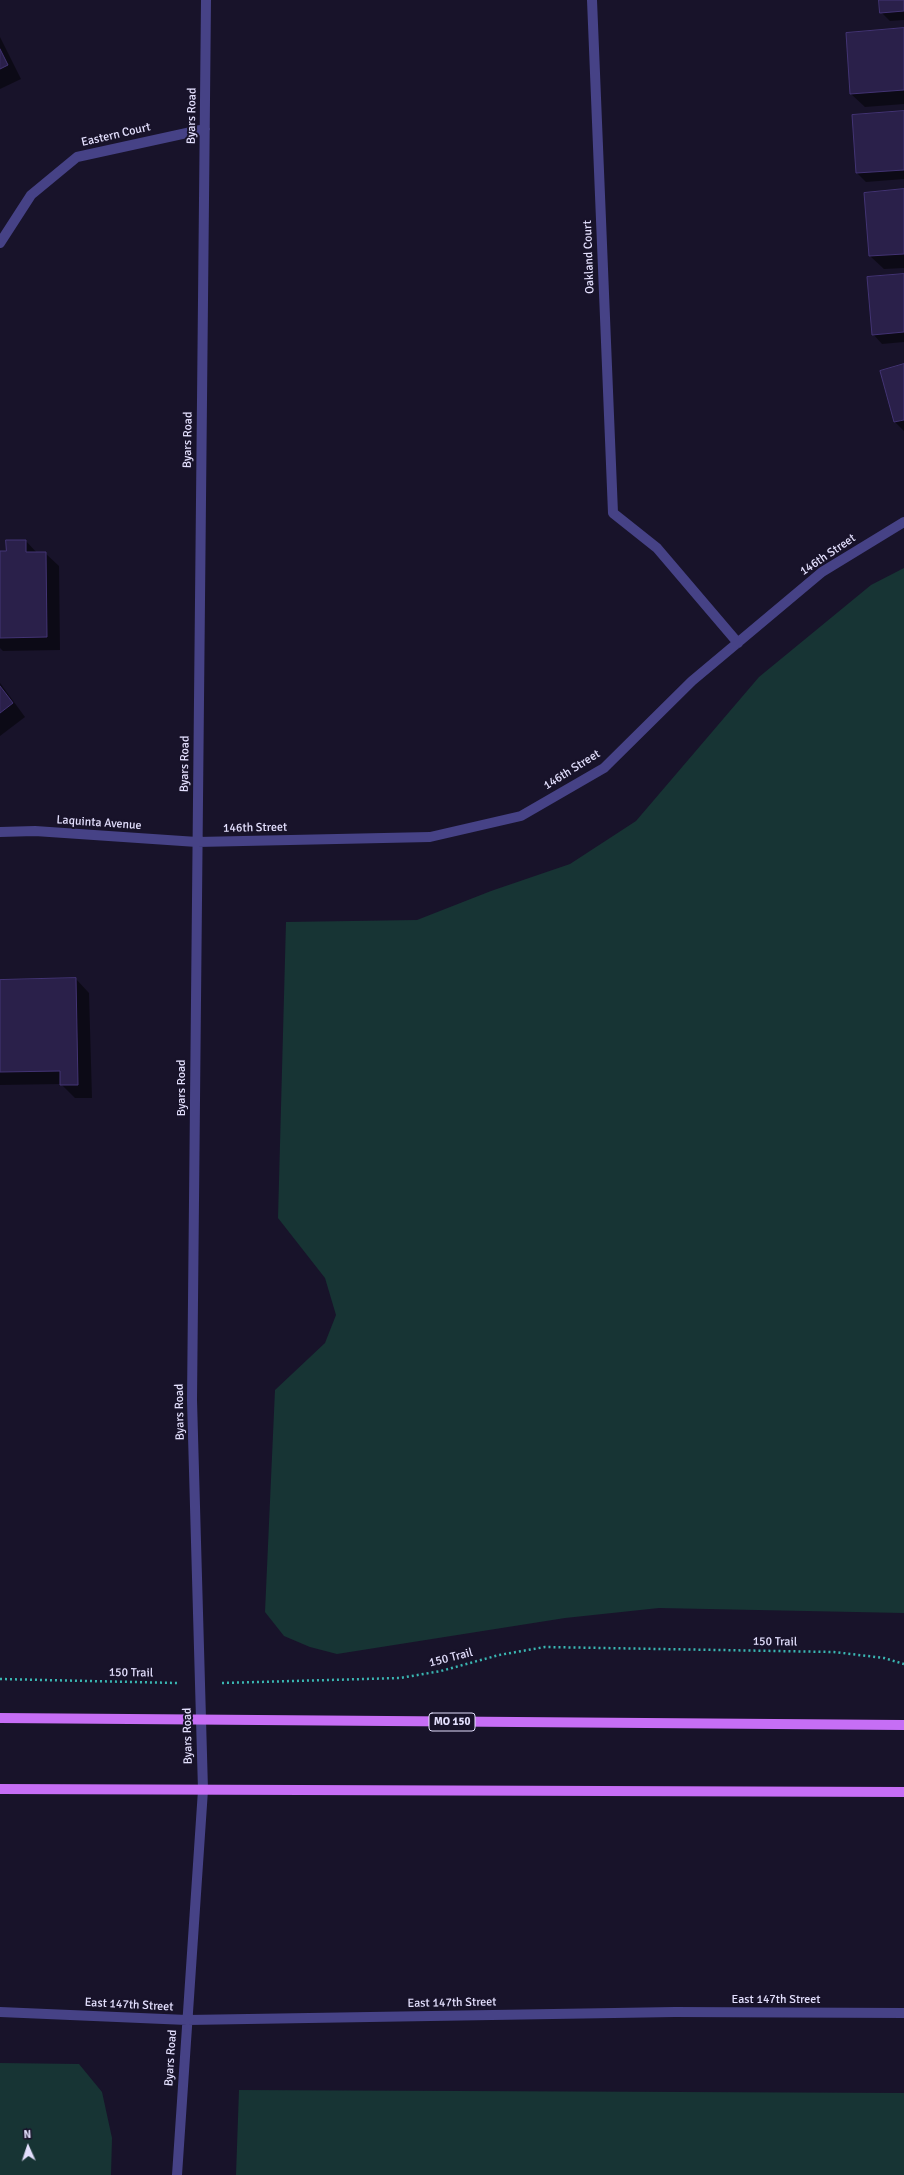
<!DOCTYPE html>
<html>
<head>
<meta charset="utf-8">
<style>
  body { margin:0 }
  #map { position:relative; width:904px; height:2175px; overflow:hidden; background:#18132a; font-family:Signika,sans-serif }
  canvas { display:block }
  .north { position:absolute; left:8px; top:2127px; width:40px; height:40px; -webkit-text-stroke:3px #18132a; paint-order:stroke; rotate:357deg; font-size:11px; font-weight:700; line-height:16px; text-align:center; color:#e3dffd }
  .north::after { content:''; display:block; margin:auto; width:14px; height:18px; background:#e3dffd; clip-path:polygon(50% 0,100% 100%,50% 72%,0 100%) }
</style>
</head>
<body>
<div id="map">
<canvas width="904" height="2175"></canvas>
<div class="north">N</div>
</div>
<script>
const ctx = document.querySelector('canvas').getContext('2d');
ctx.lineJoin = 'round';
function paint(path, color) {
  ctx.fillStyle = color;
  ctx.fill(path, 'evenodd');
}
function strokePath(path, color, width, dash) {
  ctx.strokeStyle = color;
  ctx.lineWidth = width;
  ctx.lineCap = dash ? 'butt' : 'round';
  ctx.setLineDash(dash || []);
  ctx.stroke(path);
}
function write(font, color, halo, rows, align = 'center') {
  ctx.font = font + ' Signika,sans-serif';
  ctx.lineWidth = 4;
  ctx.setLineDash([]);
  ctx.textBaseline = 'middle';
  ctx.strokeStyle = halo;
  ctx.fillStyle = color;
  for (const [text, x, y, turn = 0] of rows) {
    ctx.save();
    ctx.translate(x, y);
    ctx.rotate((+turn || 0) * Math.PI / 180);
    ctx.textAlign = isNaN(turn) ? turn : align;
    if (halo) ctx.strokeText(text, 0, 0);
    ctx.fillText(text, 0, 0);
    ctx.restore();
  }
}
const green = new Path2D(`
  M904 568V1613L659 1608 565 1618 337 1654 310 1647 284 1636 265 1612 275 1390 325 1343 336 1315 325 1278 278 1218 286 922 417 920 491 891 570 864 636 821 759 677 871 585Z
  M0 2063 79 2064 102 2092 112 2138 111 2175H0Z
  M239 2090 904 2093V2175H236Z`);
const shadow = new Path2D(`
  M880 0H904V20L890 21 881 12Z
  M904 29V104L865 107 851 94 847 34Z
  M0 37 21 79 0 89Z
  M904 112V179L866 182 857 173Z
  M904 190V268L884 269 870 256 865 193Z
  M904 275V342L882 344 873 334Z
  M904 365V431L895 422 881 372Z
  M26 541 37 553H45L59 566 60 650 3 651 0 648V552H7Z
  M0 683 25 717 0 736Z
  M76 979 89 993 92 1098H75L61 1084 0 1085V981Z`);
const building = new Path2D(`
  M879 0H904V11L880 13Z
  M904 28V90L850 94 846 33Z
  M0 49 8 65 0 69Z
  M904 111V170L856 173 852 115Z
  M904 189V254L869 256 864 193Z
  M904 274V332L872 335 867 277Z
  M904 364V420L894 422 880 371Z
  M6 540H26V552H46L47 637 0 638V551H6Z
  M0 686 13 703 0 713Z
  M76 978 78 1085H60V1071L0 1072V980Z`);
const path = new Path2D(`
  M0 1679 177 1683
  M222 1683 400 1678 441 1671 499 1655 545 1647 834 1652 884 1658 904 1664`);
const minor = new Path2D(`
  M592 0 613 513 657 548 738 643
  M0 243 31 195 77 157 205 129
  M0 832 35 831 197 842 430 837 521 816 604 768 692 681 822 572 904 522
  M0 2012 187 2020 675 2012 904 2013
  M177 2175 203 1790 192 1400 206 0`);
const major = new Path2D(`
  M0 1718 904 1725
  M0 1789 904 1792`);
const shields = [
  [452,1722,46]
];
const shieldNames = [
  ["MO 150",452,1722]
];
const streetNames = [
  ["Byars Road",192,116,-89],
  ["Eastern Court",116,135,-13],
  ["Oakland Court",589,257,-92],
  ["Byars Road",188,440,-89],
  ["146th Street",828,555,-34],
  ["Byars Road",185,764,-89],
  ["146th Street",572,770,-32],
  ["Laquinta Avenue",99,823,4],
  ["146th Street",255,828,-1],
  ["Byars Road",182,1088,-90],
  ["Byars Road",180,1412,-91],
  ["150 Trail",775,1642,1],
  ["150 Trail",451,1658,-14],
  ["150 Trail",131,1673,1],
  ["Byars Road",188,1736,-91],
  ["East 147th Street",776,2000],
  ["East 147th Street",452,2003,-1],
  ["East 147th Street",129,2005,3],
  ["Byars Road",171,2058,-86]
];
paint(green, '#173434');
paint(shadow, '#0007');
paint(building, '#2a204a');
strokePath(building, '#433474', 1);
strokePath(path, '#3ab6b2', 2.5, [2, 3]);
strokePath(minor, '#464286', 10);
strokePath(major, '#c66ef5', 10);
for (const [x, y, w] of shields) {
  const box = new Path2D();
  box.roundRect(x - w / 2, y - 9, w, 18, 3);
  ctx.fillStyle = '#18132a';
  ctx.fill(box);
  strokePath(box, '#e3dffd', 1);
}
write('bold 11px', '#e3dffd', null, shieldNames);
write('12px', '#e3dffd', '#18132a', streetNames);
</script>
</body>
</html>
